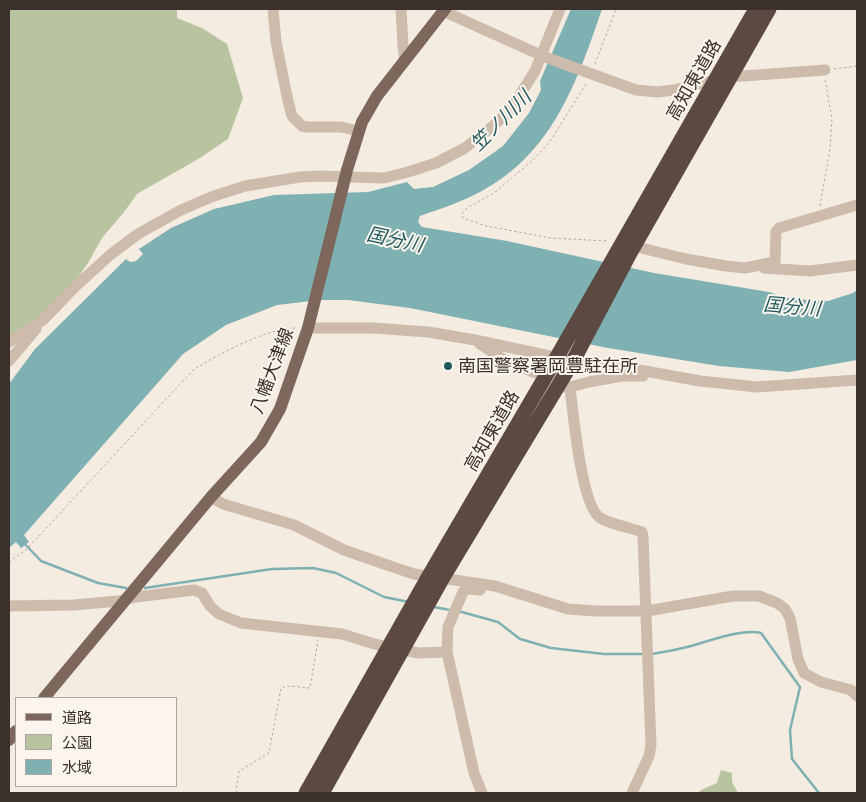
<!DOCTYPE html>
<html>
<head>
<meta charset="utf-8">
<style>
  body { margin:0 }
  #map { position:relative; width:866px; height:802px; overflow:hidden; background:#f4ebe1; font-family:"Golos Text","Noto Sans JP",sans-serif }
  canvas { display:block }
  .frame { position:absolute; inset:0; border:10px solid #3b302b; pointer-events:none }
  .legend { position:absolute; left:15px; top:697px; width:162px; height:90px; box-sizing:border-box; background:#fbf5ee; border:1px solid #aea6a0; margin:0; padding:6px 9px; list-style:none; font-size:15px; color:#3b302b }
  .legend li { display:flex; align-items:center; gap:10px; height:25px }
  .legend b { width:25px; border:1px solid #aea6a0 }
</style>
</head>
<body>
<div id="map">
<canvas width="866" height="802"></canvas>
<div class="frame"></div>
<ul class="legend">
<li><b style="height:6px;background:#7d675c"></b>道路</li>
<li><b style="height:14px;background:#b8c4a0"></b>公園</li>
<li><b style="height:14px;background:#7fb0b2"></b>水域</li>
</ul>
</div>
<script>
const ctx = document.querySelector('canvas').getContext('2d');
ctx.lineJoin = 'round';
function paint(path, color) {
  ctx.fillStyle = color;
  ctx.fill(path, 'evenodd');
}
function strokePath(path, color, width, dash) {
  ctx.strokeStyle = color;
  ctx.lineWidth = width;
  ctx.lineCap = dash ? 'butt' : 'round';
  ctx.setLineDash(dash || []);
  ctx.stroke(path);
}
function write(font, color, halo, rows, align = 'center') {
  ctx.font = font + ' "Golos Text","Noto Sans JP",sans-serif';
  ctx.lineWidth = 4;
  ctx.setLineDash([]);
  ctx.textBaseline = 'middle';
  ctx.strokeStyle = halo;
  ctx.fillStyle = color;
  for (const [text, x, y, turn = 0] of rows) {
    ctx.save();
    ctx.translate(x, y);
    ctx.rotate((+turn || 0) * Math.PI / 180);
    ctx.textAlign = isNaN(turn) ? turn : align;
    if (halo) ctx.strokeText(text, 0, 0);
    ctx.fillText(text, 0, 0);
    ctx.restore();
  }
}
const green = new Path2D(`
  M9 9H177V18L202 28 227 44 243 98 228 139 200 158 137 194 124 212 102 238 88 263 70 289 31 327 9 339Z
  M721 770 732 773V782L738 793H698L701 790 717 783Z`);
const water = new Path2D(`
  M571 9H602C577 82 553 153 480 192 461 202 440 209 420 216L418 222 422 227 507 241 654 273 769 292 791 299 828 301 853 293 857 290V360L789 372 719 366 608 348 410 308 348 300H320L277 305 226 325 183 354 24 535 29 542 21 548 16 542 9 548V384L35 349 126 259 130 262 136 261 143 254 139 249 171 228 214 209 274 195 368 192 407 182 414 189 433 187 469 170 503 146 529 113 541 90 540 81Z`);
const stream = new Path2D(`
  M23 542 41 561 98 583 126 588
  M145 588 272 569 313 568 336 573 384 597 409 602
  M434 607 450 610
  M458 611 498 622 520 639 551 648 604 654H644
  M652 654C664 652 676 650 687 647 707 642 742 628 761 633L800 687 790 730 792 759 819 793`);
const path = new Path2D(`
  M595 64 616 9
  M834 69 857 66
  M586 84 549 143 532 161 494 193 467 208 462 214 463 218 486 226 550 238 608 241
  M820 206 830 149 832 119 825 79
  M9 562 26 550 193 370C219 354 266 328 297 328
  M236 793 239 771 269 753 281 688 287 686 310 688 318 640`);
const minor = new Path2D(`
  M273 9 276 42 288 101 292 116 302 126 307 127H341L359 131
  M401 9 403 45 405 61
  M443 11 545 57 636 90 658 92 673 90 730 77 825 70
  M629 245 686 259 726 266 745 268 775 262 776 232 779 228 857 205
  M764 268 810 271 857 265
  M308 328H374L428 332 475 340 573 361 645 371 700 381 757 387 857 380
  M9 342 43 320 76 286 110 255 138 234 181 210 211 197 245 186 300 177 320 176 384 178 408 172 436 163 465 148 493 126 511 109 535 71 560 9
  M480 344 501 358 535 373
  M9 361 36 329
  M564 387H570L589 382 622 376H643L645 371
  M570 387C573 412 581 503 599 517 606 523 631 528 642 532L643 537 651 745 649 756 632 793
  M211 497 223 504 294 525 344 550 390 566 414 574 495 586 568 609 595 611H647L733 596H759L777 603 785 609 790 618 798 659 804 673 821 682 851 690 857 696
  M480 590 468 589 463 592 448 627 447 652 474 773 482 793
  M9 606 74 605 118 601 136 597 194 590 202 593 210 606 219 614 241 623 342 634 378 645 418 653 447 652`);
const major = new Path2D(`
  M44 698 211 497 261 442 280 409 308 328 347 170 362 122 377 96 445 9
  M9 740 16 731`);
const highway = new Path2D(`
  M306 793 429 576 561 350 756 9
  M322 793 442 579 573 361 630 253 769 9`);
const markers = [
  [448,366,5,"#1f5a5e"]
];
const streetNames = [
  ["高知東道路",694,80,-60],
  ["八幡大津線",272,371,-69],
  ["高知東道路",492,431,-60]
];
const poiNames = [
  ["南国警察署岡豊駐在所",458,366]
];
const waterNames = [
  ["笠ノ川川",501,121,-45],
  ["国分川",395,240,12],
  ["国分川",792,307,5]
];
paint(green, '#b8c4a0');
paint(water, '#7fb0b2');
strokePath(stream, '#7fb0b2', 2.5);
strokePath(path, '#b9a596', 1, [2.5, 2.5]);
strokePath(minor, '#cdbbac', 11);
strokePath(major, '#7d675c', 12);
strokePath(highway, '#5c4a42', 15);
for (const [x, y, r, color] of markers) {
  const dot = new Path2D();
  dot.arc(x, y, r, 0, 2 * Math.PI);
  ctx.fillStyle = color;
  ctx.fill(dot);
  strokePath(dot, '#fbf5ee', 2);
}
write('18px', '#3b302b', '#fbf5ee', streetNames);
write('18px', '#3b302b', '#fbf5ee', poiNames, 'left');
write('italic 19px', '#1f5a5e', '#fbf5ee', waterNames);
</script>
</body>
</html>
